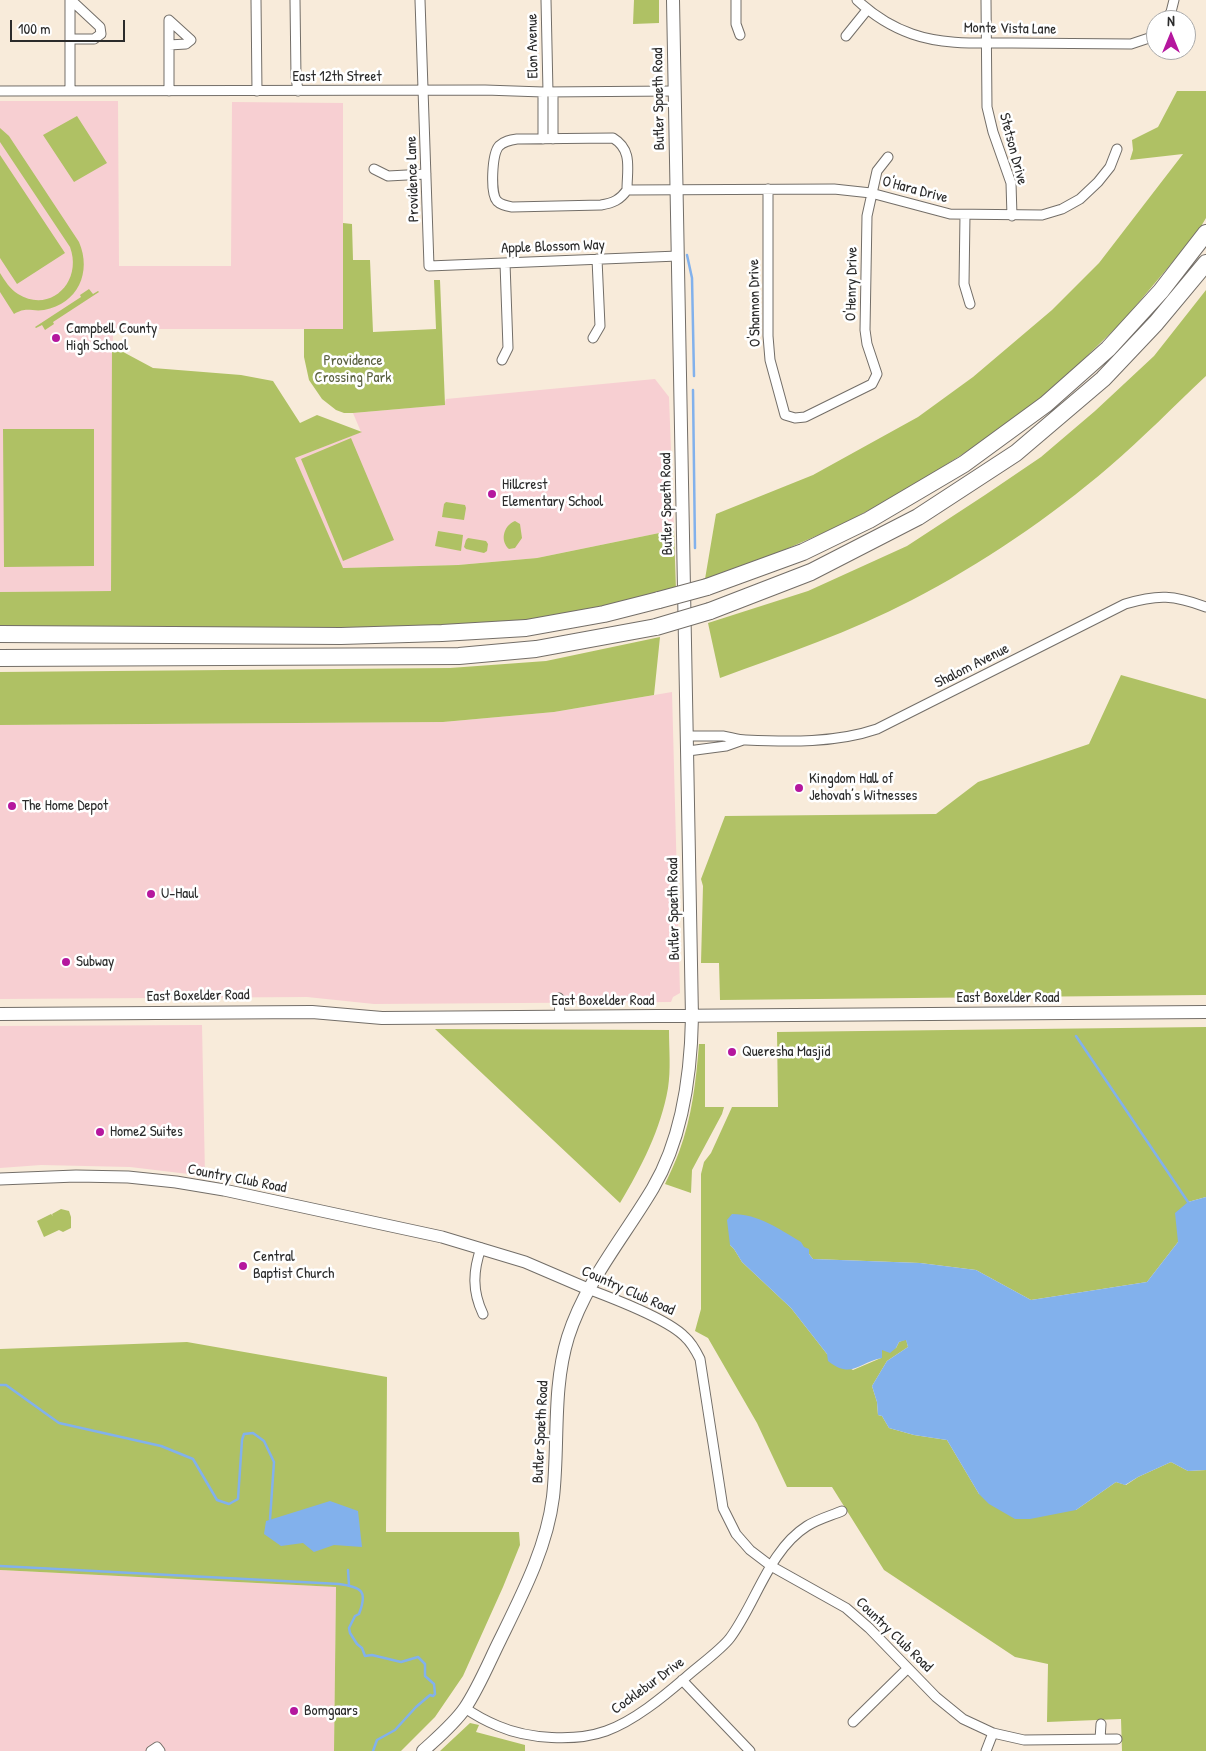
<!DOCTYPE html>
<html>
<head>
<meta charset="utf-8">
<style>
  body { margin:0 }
  #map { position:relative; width:1206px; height:1751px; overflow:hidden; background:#f8ebda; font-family:"Patrick Hand",sans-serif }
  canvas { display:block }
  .north { position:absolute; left:1146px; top:10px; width:50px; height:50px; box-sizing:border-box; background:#fff; border:1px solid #aaa; border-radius:50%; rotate:0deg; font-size:14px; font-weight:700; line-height:20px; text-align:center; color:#2b2b2b }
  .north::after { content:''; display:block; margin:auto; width:18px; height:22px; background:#b5179e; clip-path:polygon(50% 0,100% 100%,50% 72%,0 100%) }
  .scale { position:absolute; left:10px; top:20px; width:115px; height:22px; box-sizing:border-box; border:2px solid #2b2b2b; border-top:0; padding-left:6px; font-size:15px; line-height:18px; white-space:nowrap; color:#2b2b2b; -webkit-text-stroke:4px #fff; paint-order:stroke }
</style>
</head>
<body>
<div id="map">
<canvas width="1206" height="1751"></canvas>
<div class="north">N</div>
<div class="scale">100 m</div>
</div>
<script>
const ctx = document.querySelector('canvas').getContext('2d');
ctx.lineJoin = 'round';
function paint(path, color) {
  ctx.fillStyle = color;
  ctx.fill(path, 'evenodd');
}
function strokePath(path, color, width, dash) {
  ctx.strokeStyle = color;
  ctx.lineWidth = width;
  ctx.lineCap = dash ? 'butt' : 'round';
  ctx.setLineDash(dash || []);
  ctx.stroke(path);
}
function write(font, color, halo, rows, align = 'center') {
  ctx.font = font + ' "Patrick Hand",sans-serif';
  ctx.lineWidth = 5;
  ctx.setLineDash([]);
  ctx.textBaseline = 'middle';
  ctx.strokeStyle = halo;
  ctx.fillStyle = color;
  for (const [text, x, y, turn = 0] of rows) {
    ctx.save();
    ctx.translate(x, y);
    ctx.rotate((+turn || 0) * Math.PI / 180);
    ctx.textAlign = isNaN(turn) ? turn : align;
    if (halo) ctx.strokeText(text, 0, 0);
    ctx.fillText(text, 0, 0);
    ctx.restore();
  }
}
const built = new Path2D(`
  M0 101H118L119 266H231L232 102 343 103V329H113L111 591 0 592Z
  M655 379 669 397 674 530 537 558 458 565 342 568 295 458 361 432 353 413 444 405 446 399Z
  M672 692 680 993 673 997 671 1002 374 1004 307 997 0 999V725L443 722 554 712Z
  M202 1025 205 1176 130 1167 41 1165 0 1168V1026Z
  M0 1570 336 1587 334 1751H0Z`);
const green = new Path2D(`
  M634 0H659V23L633 24Z
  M1177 91H1206V218L1197 233 1123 321 1055 387 977 445 903 492 839 526 777 553 705 579 716 514 813 475 918 417 973 377 1052 310 1099 263 1183 154 1130 160 1133 150 1132 140 1158 127Z
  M77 116 107 163 74 182 43 135Z
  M0 128 9 136 79 242C92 272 78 304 44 310 31 312 27 306 14 314L0 292V273C5 281 10 289 18 294 50 314 83 282 70 247L0 142Z
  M0 155 65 253 17 284 0 258Z
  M343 223 352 224 353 260H370L373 332 436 329 434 280H440L445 405 353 413H344L336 410 322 399 309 380 304 357V329H343Z
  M89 289 93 294 98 291 99 292 53 322 54 324 45 330 42 325 36 328 35 327 81 297 80 295Z
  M1206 290V376C1174 406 1143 438 1109 467 1052 516 980 565 912 600 851 632 785 654 720 678L708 623 808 591 907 546 985 495 1041 457 1095 411 1154 356Z
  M112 346 153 368 241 375 273 381 300 423 317 415 362 432 295 458 343 568 458 565 537 558 674 530 676 590 603 608 523 621 431 627 0 628V592L111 591Z
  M3 429H94V566L4 567Z
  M351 438 394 540 343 561 301 459Z
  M446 502 465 505 466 508 464 520 442 517 444 504Z
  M515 521 520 524 522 538 515 548 509 549C500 541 503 526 515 521Z
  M438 531 463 535 461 551 435 546Z
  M468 538 486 541 488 544 487 551 484 553 466 549 464 547 466 540Z
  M660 637 654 695 554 712 443 722 0 725V672L450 668 546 661Z
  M1121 675 1206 699V995L720 1000 719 963H701L703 886 701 879 725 816 936 814 978 782 1089 744Z
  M1206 1027V1197L1188 1202 1178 1242 1147 1282 1031 1300 976 1270 920 1263 813 1259 809 1254 730 1245 734 1249 742 1262 791 1308 827 1354 853 1370 881 1358 882 1350 896 1348 899 1342 906 1339 908 1347 887 1361 872 1386 877 1402 878 1415 882 1416 889 1428 914 1435 947 1440 979 1494 1076 1510 1116 1482 1126 1485 1138 1477 1171 1462 1188 1471 1206 1470V1751H1122L1121 1719 1047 1722 1048 1664 1015 1657 884 1570 832 1487H787L757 1423 708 1338 695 1331 701 1309V1174L704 1162 711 1153 732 1107H778L777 1032Z
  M435 1029 669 1030C669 1049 671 1070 668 1088 661 1129 641 1168 620 1203Z
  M699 1044H705V1107H724L722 1114 692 1170 691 1193 665 1184C670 1173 675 1163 679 1152 692 1117 696 1081 699 1044Z
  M61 1209 69 1211 71 1217V1228L63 1232 59 1230 44 1237 37 1221 51 1214 53 1216 52 1214Z
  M187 1342 387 1377 386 1532H519L520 1545 503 1587 463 1676 435 1717 401 1751H334L336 1587 0 1570V1349Z
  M470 1723 479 1725 476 1732 525 1745V1751H440Z`);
const water = new Path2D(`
  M1206 1197V1470L1188 1471 1171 1462 1138 1477 1125 1485 1116 1482 1076 1510 1030 1519H1015L989 1504 979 1494 947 1440 914 1435 889 1428 882 1416 878 1415 877 1402 872 1386 887 1361 908 1347 906 1340 899 1342 896 1348 890 1353 882 1350V1358C859 1362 852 1380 828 1361L827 1354 791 1308 742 1262 734 1249 730 1245 727 1220 732 1214C759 1214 779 1229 801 1242L804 1247 809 1249V1254L813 1259 920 1263 976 1270 1031 1300 1147 1282 1178 1242 1175 1213 1188 1202Z
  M330 1501 358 1511 362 1547 334 1545 314 1552 303 1543 281 1546 264 1534 266 1521Z`);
const stream = new Path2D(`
  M687 255 692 278 694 376
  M693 390 695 548
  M1076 1036 1188 1202
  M0 1385H6L59 1423 161 1446 193 1459 217 1500 229 1504 238 1499 242 1440 244 1434 253 1433 264 1441 274 1462 270 1519
  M0 1566 339 1584C362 1587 368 1591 359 1614L355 1616 349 1628 350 1633 357 1644 362 1648 365 1656 372 1655 401 1662 418 1657 425 1664V1676L434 1684 435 1694 433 1696 430 1695 416 1707 395 1730 377 1740 373 1751
  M348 1570 349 1585`);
const minor = new Path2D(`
  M256 0 257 91
  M295 0 296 77 298 91
  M420 0 429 266 678 256
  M546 0 548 92
  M736 0V24L740 35
  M857 0C873 15 892 27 912 34 943 45 979 43 1012 43 1051 43 1091 44 1131 44L1149 38 1156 31
  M986 0 987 107 993 132 1011 183 1012 216
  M1166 20 1171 12 1174 0
  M846 36 867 10
  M70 39H94L101 34 100 27 71 0
  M0 91 485 90 543 92 674 91
  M70 91V0
  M169 91V20L191 40 186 44 169 45
  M543 92V139
  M553 139V92
  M374 169 388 176 426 174
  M768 189V336L770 360 785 415 795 418 805 417 872 384 877 374 867 344 865 330 867 216 877 171 888 157
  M627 190C627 169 633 150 613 138L517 139C510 140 504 141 499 146 492 154 490 193 497 201 501 205 506 206 512 207L601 205C613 203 620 200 627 190L834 189 871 193 950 214 1042 215 1062 209 1080 199 1098 182 1110 167 1117 149
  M965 215 964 284 970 304
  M593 338 600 326 597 259
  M502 360 508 348 505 263
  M688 736C699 736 711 736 723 736 730 737 738 740 746 740 789 742 836 743 877 729L1125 604C1158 594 1174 595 1206 607
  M688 751 726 746 743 740
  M559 998 560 1017
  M481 1248C473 1271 472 1291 483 1314
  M588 1289C612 1298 668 1319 685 1337 692 1343 696 1351 700 1359L723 1508 736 1534 750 1550 771 1566 846 1608 869 1628 936 1697 963 1719 993 1733 1024 1740 1117 1739
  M682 1680 750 1751
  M465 1708C475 1715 486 1721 498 1726 528 1739 575 1742 606 1731 634 1721 663 1697 685 1678 697 1667 721 1650 730 1638 756 1603 769 1550 807 1526 818 1519 830 1516 842 1511
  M853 1722 907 1669
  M1100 1739 1101 1724
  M151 1751 157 1747 160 1751
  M986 1751 993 1733`);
const tertiary = new Path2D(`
  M0 1179 76 1176 128 1177 176 1182 224 1190 442 1237 525 1262 588 1289`);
const secondary = new Path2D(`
  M0 1014 312 1012 382 1018 1206 1012
  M423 1751C437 1738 454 1724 465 1708 479 1687 489 1662 500 1640 522 1595 547 1547 553 1497 559 1444 552 1389 568 1337 586 1281 624 1237 653 1188 683 1137 691 1075 692 1017L673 0`);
const motorway = new Path2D(`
  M707 587 803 552 869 520 964 464 1046 404 1108 349 1161 291 1206 233
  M710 611 811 572 918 517 1016 453 1103 379 1156 323 1206 263
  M0 634 341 636 442 633 526 628 604 614 659 600
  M0 658 459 656 536 649 656 627`);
const motorwayBridge = new Path2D(`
  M659 600 707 587
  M656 627 710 611`);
const markers = [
  [56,338,5,"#b5179e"],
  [492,494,5,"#b5179e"],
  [799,788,5,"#b5179e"],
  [12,806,5,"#b5179e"],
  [151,894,5,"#b5179e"],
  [66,962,5,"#b5179e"],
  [732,1052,5,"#b5179e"],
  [100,1132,5,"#b5179e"],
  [243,1266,5,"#b5179e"],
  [294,1711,5,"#b5179e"]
];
const streetNames = [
  ["Monte Vista Lane",1010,29,1],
  ["Elon Avenue",533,46,-91],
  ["East 12th Street",337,77],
  ["Butler Spaeth Road",659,99,-91],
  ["Stetson Drive",1013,149,75],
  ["Providence Lane",413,179,-92],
  ["O'Hara Drive",915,190,15],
  ["Apple Blossom Way",553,247,-2],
  ["O'Henry Drive",852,284,-89],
  ["O'Shannon Drive",755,303,-91],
  ["Butler Spaeth Road",667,504,-91],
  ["Shalom Avenue",972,666,-27],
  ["Butler Spaeth Road",674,909,-91],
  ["East Boxelder Road",198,996,-1],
  ["East Boxelder Road",1008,998],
  ["East Boxelder Road",603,1001],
  ["Country Club Road",237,1179,11],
  ["Country Club Road",628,1291,24],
  ["Butler Spaeth Road",541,1432,-87],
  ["Country Club Road",894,1635,44],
  ["Cocklebur Drive",648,1686,-36]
];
const poiNames = [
  ["Campbell County",66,329],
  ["High School",66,346],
  ["Hillcrest",502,485],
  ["Elementary School",502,502],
  ["Kingdom Hall of",809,779],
  ["Jehovah’s Witnesses",809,796],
  ["The Home Depot",22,806],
  ["U-Haul",161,894],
  ["Subway",76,962],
  ["Queresha Masjid",742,1052],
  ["Home2 Suites",110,1132],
  ["Central",253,1257],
  ["Baptist Church",253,1274],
  ["Bomgaars",304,1711]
];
const parkNames = [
  ["Providence",353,361],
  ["Crossing Park",353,378]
];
paint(built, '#f7cfd2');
paint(green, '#afc164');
paint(water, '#82b1ec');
strokePath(stream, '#82b1ec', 2.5);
strokePath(minor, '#736e68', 11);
strokePath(tertiary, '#736e68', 13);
strokePath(secondary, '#736e68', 14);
strokePath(motorway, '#736e68', 18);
strokePath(minor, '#fff', 9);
strokePath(tertiary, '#fff', 11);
strokePath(secondary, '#fff', 12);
strokePath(motorway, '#fff', 16);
strokePath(motorwayBridge, '#736e68', 18, []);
strokePath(motorwayBridge, '#fff', 16);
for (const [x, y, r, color] of markers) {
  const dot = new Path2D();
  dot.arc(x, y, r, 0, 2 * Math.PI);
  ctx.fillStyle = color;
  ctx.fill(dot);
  strokePath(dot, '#fff', 2);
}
write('15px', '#2b2b2b', '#fff', streetNames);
write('15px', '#2b2b2b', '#fff', poiNames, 'left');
write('15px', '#59603f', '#fff', parkNames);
</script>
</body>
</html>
